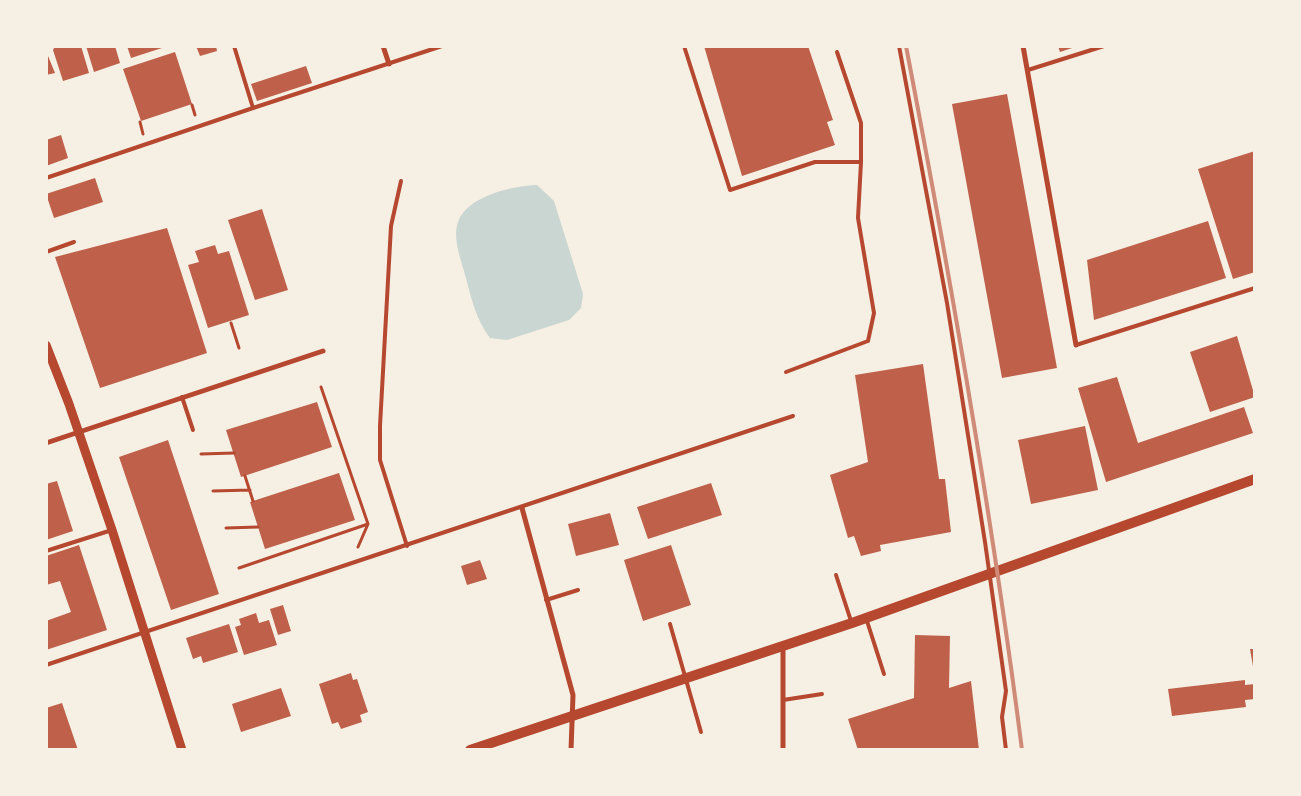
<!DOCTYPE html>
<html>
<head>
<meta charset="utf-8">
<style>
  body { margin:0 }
  #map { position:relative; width:1301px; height:796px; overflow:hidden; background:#f6efe4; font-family:"PT Sans Narrow",sans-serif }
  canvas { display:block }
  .frame { position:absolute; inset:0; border:48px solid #f6efe4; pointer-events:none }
</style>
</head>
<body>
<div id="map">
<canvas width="1301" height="796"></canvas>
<div class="frame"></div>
</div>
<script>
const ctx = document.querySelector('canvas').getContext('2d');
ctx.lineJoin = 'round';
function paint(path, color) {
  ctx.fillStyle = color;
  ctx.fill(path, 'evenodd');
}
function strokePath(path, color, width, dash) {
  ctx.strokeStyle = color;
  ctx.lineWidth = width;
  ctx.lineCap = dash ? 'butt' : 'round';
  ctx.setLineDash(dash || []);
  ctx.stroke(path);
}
const water = new Path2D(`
  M537 185 554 201 583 294 581 308 569 320 507 340 490 338C476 319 472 301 466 278 462 262 452 239 458 222 467 196 512 186 537 185Z`);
const building = new Path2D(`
  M55 46H81L89 73 63 81 53 50Z
  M86 46H115L120 63 94 72Z
  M127 46H165V47L131 58Z
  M196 46H216L217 51 200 56Z
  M704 46H808L833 120 827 122 835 145 742 176Z
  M1058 46H1075V47L1060 52Z
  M46 51 55 73 46 75Z
  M175 52 192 104 141 121 123 69Z
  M306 66 312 83 257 101 251 84Z
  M1007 94 1057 368 1002 378 952 104Z
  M61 135 68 158 46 166V140Z
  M1255 151V272L1233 279 1198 169Z
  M95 178 103 202 54 218 46 194Z
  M262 209 288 290 255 300 228 220Z
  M1208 221 1226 278 1094 320 1087 260Z
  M167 228 207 353 100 388 55 257Z
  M215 245 218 254 229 251 249 315 208 328 188 265 199 262 195 251Z
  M1237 336 1255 397 1210 412 1190 352Z
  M923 364 939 479H945L951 532 880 545 881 551 861 556 854 536 848 538 830 475 868 462 855 375Z
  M1117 377 1138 443 1244 407 1253 433 1106 482 1078 388Z
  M317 402 332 447 241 477 226 430Z
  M1085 426 1098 490 1031 504 1018 440Z
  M168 440 219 594 171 610 119 457Z
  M339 473 355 520 265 549 250 502Z
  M57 481 73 531 46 540V484Z
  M711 483 722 515 648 539 637 507Z
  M610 513 619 545 576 556 568 524Z
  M79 545 107 630 46 650V621L71 612 60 581 46 585V556Z
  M671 545 691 605 643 621 624 560Z
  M480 560 487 579 467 585 461 566Z
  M283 605 291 631 278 635 270 609Z
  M256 613 259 623 269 620 277 645 244 655 235 627 241 625 239 619Z
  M229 624 238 652 203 663 201 656 193 659 186 638Z
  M915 635 950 636 949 688 971 681 979 750H858L848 719 914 698Z
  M1250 649H1255V672H1254Z
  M351 673 353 680 357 679 368 712 360 715 362 722 341 729 338 722 332 724 319 684Z
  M1245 680V685L1255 684V699L1245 700 1246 707 1172 716 1168 689Z
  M281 688 291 716 241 732 232 704Z
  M62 703 78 750H46V708Z`);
const path = new Path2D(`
  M192 105 195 115
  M140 122 143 134
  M231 323 239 348
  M321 387 368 524 358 547
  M201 454 234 453
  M245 476 253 501
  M213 491 250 490
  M226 528 258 527
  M239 568 368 524`);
const service = new Path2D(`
  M684 46 730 190 815 162H861L858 218 874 313 868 341 786 372
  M899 46 947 303 985 542 1006 691 1002 717 1006 750
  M837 52 861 123V162
  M1028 70 1104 46
  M253 108 442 46
  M46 178 253 108 234 46
  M401 181 391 226 380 426V460L407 546
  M46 252 74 242
  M1076 345 1255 288
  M182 397 193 430
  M46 551 112 530
  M836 575 851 621
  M546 600 578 590
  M866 618 884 674
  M670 624 701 732
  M46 665 793 416
  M783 700 822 694`);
const minor = new Path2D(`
  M383 46 389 64
  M1023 46 1076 345
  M46 443 323 351
  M522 508 573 695 571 750
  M783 750V646`);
const tertiary = new Path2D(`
  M46 345 69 404 112 530 182 750`);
const secondary = new Path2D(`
  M470 750 852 623 1255 479`);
const rail = new Path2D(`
  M906 46C951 280 992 514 1022 750`);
paint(water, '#c9d6d2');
paint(building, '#bf614a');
strokePath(path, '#b5482f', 3);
strokePath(service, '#b5482f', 4);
strokePath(minor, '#b5482f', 5);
strokePath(tertiary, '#b5482f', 9);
strokePath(secondary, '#b5482f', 10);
strokePath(rail, '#cf8b77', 4);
</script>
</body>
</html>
